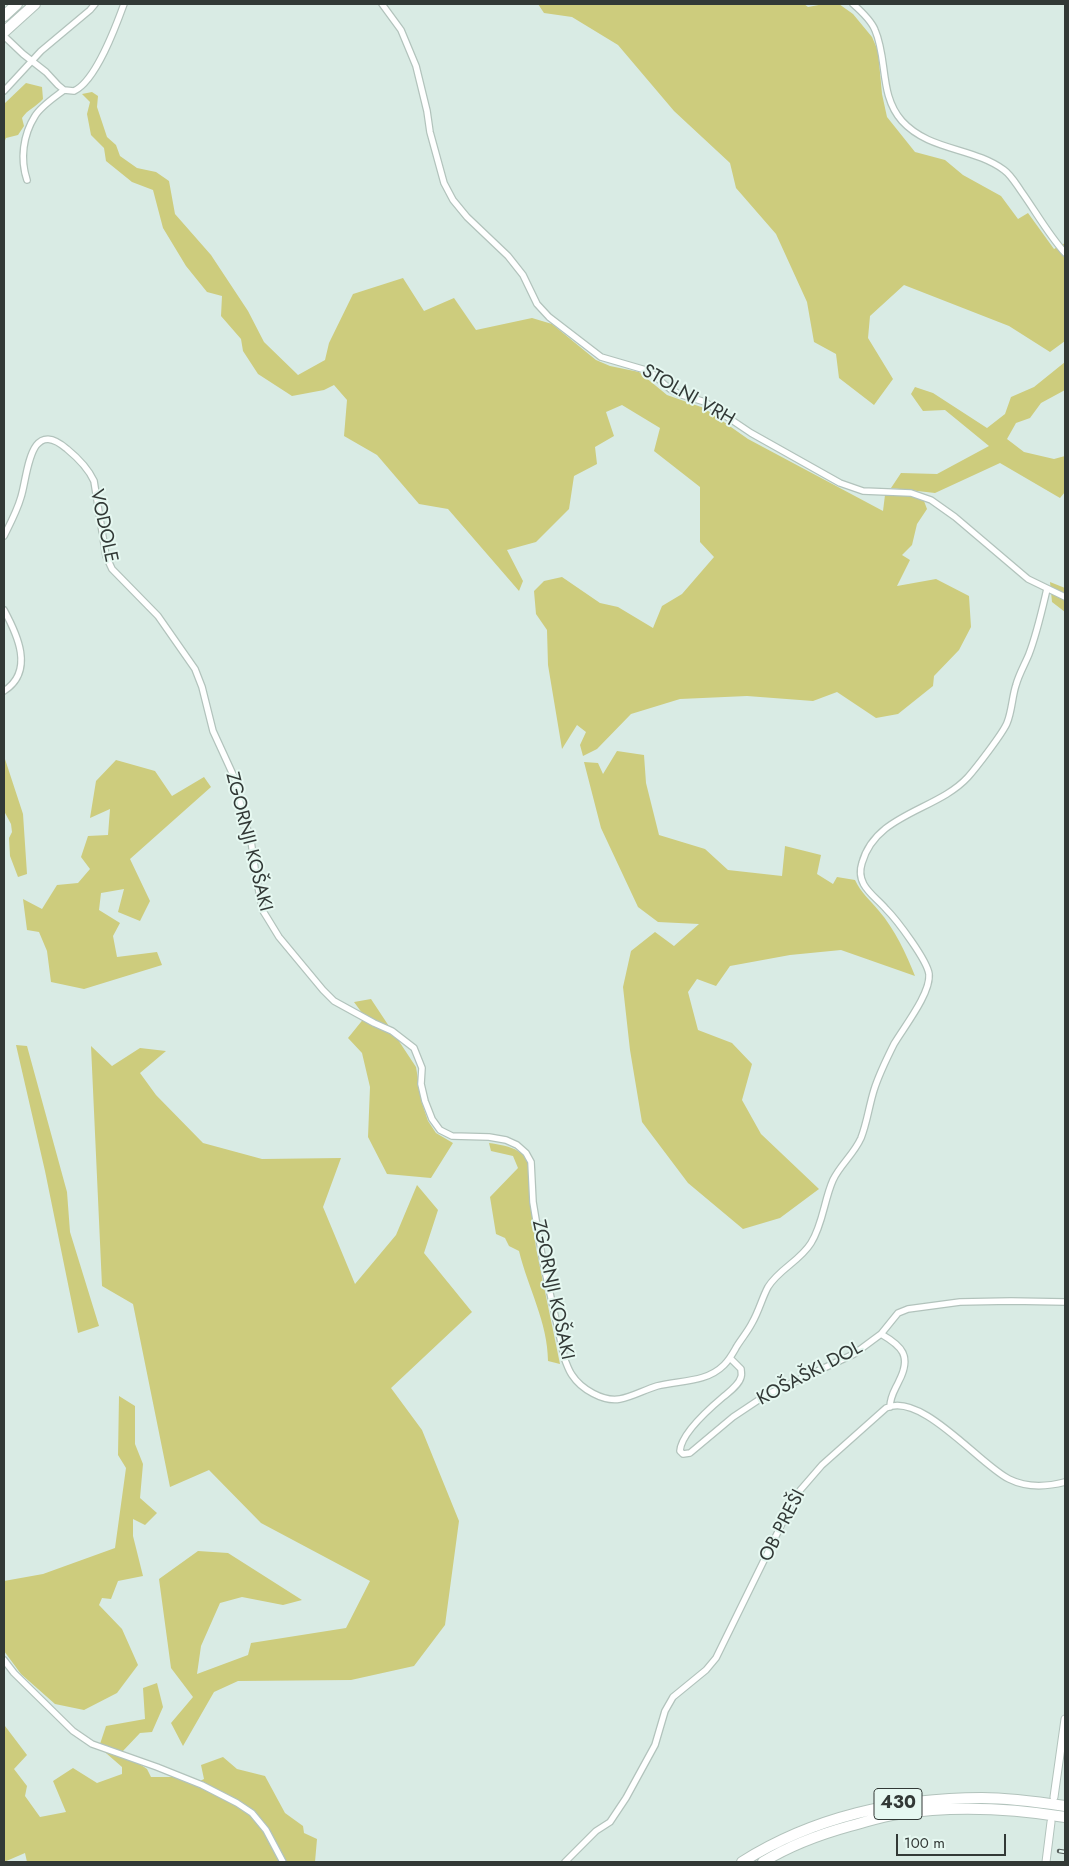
<!DOCTYPE html>
<html>
<head>
<meta charset="utf-8">
<style>
  body { margin:0 }
  #map { position:relative; width:1069px; height:1866px; overflow:hidden; background:#d9ebe4; font-family:Jost,sans-serif }
  canvas { display:block }
  .frame { position:absolute; inset:0; border:5px solid #323936; pointer-events:none }
  .scale { position:absolute; left:896px; top:1834px; width:110px; height:22px; box-sizing:border-box; border:2px solid #323936; border-top:0; padding-left:6px; font-size:15px; line-height:18px; white-space:nowrap; color:#323936; -webkit-text-stroke:4px #e6f8f1; paint-order:stroke }
</style>
</head>
<body>
<div id="map">
<canvas width="1069" height="1866"></canvas>
<div class="frame"></div>
<div class="scale">100 m</div>
</div>
<script>
const ctx = document.querySelector('canvas').getContext('2d');
ctx.lineJoin = 'round';
function paint(path, color) {
  ctx.fillStyle = color;
  ctx.fill(path, 'evenodd');
}
function strokePath(path, color, width, dash) {
  ctx.strokeStyle = color;
  ctx.lineWidth = width;
  ctx.lineCap = dash ? 'butt' : 'round';
  ctx.setLineDash(dash || []);
  ctx.stroke(path);
}
function write(font, color, halo, rows, align = 'center') {
  ctx.font = font + ' Jost,sans-serif';
  ctx.lineWidth = 4;
  ctx.setLineDash([]);
  ctx.textBaseline = 'middle';
  ctx.strokeStyle = halo;
  ctx.fillStyle = color;
  for (const [text, x, y, turn = 0] of rows) {
    ctx.save();
    ctx.translate(x, y);
    ctx.rotate((+turn || 0) * Math.PI / 180);
    ctx.textAlign = isNaN(turn) ? turn : align;
    if (halo) ctx.strokeText(text, 0, 0);
    ctx.fillText(text, 0, 0);
    ctx.restore();
  }
}
const green = new Path2D(`
  M538 4H804L808 7 824 4H839L853 14 872 37 878 51 882 94 887 117 915 152 945 160 963 175 1001 196 1018 219 1028 213 1054 249 1065 243V341L1050 352 1009 326 904 285 870 316 868 338 893 379 874 405 839 378 836 354 814 342 807 302 776 234 736 188 730 163 674 111 618 45 572 17 544 13Z
  M26 83 42 87 43 99C36 107 28 109 22 118L24 126 18 135 6 138 4 143V104Z
  M92 92 98 96 97 107 107 137 116 145 120 156 137 168 156 172 169 181 175 214 211 255 248 311 264 342 298 375 325 360 329 343 353 294 403 278 424 311 454 298 476 330 532 318 552 324 596 360 610 366 639 372 667 395 704 408 748 439 883 511 885 495 910 496 924 501 927 509 917 524 912 545 902 555 910 560 897 586 936 579 969 596 971 627 959 650 934 676 933 686 898 714 876 718 837 692 813 701 747 696 680 699 631 714 597 749 583 756 580 745 586 732 577 725 562 749 548 665 547 630 536 614 534 591 544 581 562 577 600 603 618 607 653 628 662 606 682 594 714 557 700 542V487L654 451 660 428 622 405 606 412 614 436 595 447 597 464 574 476 569 509 536 542 507 550 523 581 519 591 448 509 419 504 377 455 344 436 347 400 334 385 324 390 292 396 258 374 243 351 241 339 221 316 222 296 207 292 186 266 163 228 153 190 132 182 106 161 104 148 91 135 87 114 90 102 82 94Z
  M1065 362V390L1041 403 1030 418 1016 423 1007 439 1024 452 1054 459 1065 456V492L1060 498 1000 463 935 493 891 488 901 473 937 474 989 446 945 410 923 411 911 394 915 387 933 393 987 428 1005 414 1011 397 1034 387Z
  M1050 582 1065 588V612L1052 602Z
  M617 751 644 755 646 783 659 835 705 849 728 870 782 876 785 846 821 855 817 874 833 884 837 877 855 880C861 893 870 900 879 911 894 928 907 955 915 976L841 950 790 955 730 966 716 986 697 979 688 992 698 1030 732 1043 752 1064 742 1100 761 1134 819 1189 780 1218 743 1229 688 1183 642 1122 630 1050 623 987 631 951 655 932 674 946 699 924 658 922 638 907 601 828 584 762 598 763 603 774Z
  M4 756 23 814 27 874 18 877 10 856 9 838 12 832 11 824 4 811Z
  M116 760 155 771 172 796 204 777 211 787 130 859 150 901 140 921 118 912 124 889 101 893 99 910 120 923 113 936 117 957 157 952 162 965 84 989 51 982 47 951 39 932 27 930 23 899 42 909 57 885 78 883 90 869 81 857 88 836 108 835 110 809 90 818 96 781Z
  M371 999 416 1067 422 1103 428 1121 436 1133 453 1143 431 1178 387 1174 368 1137 370 1087 362 1053 348 1038 365 1017 354 1002Z
  M16 1045 27 1046 67 1192 70 1232 99 1326 78 1333 45 1171Z
  M91 1046 112 1066 140 1048 166 1051 140 1073 156 1095 203 1143 262 1159 341 1158 323 1207 355 1284 396 1235 417 1185 438 1210 424 1253 472 1312 391 1388 422 1430 459 1521 445 1625 414 1666 351 1680 238 1681 214 1692 183 1746 171 1723 193 1697 171 1668 159 1579 198 1551 228 1553 302 1600 283 1605 242 1597 220 1603 201 1646 197 1674 248 1655 251 1643 346 1628 370 1581 261 1523 209 1470 170 1487 133 1304 102 1286Z
  M489 1143C510 1146 532 1150 528 1176L536 1248 560 1364 548 1361C548 1323 528 1288 519 1251L509 1246 505 1238 496 1234 490 1197 518 1168 513 1156 491 1151Z
  M119 1396 135 1406V1444L143 1464 140 1498 157 1513 145 1525 133 1519V1536L143 1576 118 1581 111 1599 102 1598 99 1605 122 1629 138 1665 117 1693 84 1710 55 1704 21 1674 4 1651V1581L43 1574 115 1548 126 1468 118 1455Z
  M157 1683 163 1707 152 1732 140 1733 122 1752 147 1769 151 1777H184L196 1783 204 1779 201 1765 223 1757 237 1769 265 1776 285 1813 303 1826 304 1833 317 1839 315 1862H27L25 1853 4 1862V1727L5 1726 27 1755 14 1769 27 1786 25 1796 40 1817 66 1812 53 1781 73 1768 97 1783 122 1774V1767L99 1747 106 1726 145 1719 143 1688Z`);
const minor = new Path2D(`
  M382 4 401 30 416 66 427 111 430 132 444 183 453 200 467 217 508 256 523 275 537 304 549 317 601 357 649 371 670 389 679 394 705 402 751 433 840 483 863 491 911 493 931 500 955 517 1028 579 1065 597
  M853 4C861 11 871 20 875 30 888 60 879 95 902 121 929 151 973 147 1004 170 1011 175 1016 184 1021 191 1036 212 1048 234 1065 253
  M4 36 23 54 46 72 58 85 64 90 74 91C96 81 116 26 124 4
  M4 91 41 51 90 10 95 4
  M27 180C20 159 23 135 35 116 41 106 55 97 64 90
  M4 536C10 524 17 511 21 497 28 475 29 416 67 449 78 458 88 468 94 481L106 556 112 569 158 616 195 669 202 687 213 731 235 779 242 811 251 841 257 882 263 911 268 919 279 937 323 990 334 1001 374 1023 392 1031 414 1048 422 1068 421 1084 425 1101 432 1119 440 1130 452 1136 489 1137 506 1140 517 1145 526 1153 531 1162 533 1202 543 1262 565 1360C567 1365 569 1371 572 1375 581 1389 603 1402 620 1399 632 1397 644 1390 657 1386 680 1380 706 1383 724 1365 730 1359 733 1353 737 1346 742 1338 748 1331 752 1323 759 1311 762 1298 768 1287 779 1269 800 1261 811 1243 823 1224 824 1200 833 1180 840 1165 854 1154 861 1138 867 1123 869 1106 874 1090 879 1074 887 1058 894 1044 904 1027 931 993 929 974 927 960 897 920 886 909 874 895 855 885 862 863 876 813 937 811 968 777 976 768 1003 733 1007 723 1012 711 1012 697 1016 685 1019 674 1025 664 1029 654 1037 633 1042 610 1047 589
  M4 610C17 634 35 671 4 691
  M881 1334C902 1346 912 1356 899 1381 895 1390 890 1396 890 1407
  M730 1358 741 1369C741 1372 742 1374 741 1377 739 1385 729 1392 723 1397 710 1408 681 1433 680 1451L683 1454 690 1453 733 1417 766 1395 854 1354 881 1334 898 1313 908 1309 960 1302 1011 1301 1065 1302
  M4 1660 14 1673 73 1731 92 1744 157 1767 202 1785 237 1803 252 1813 266 1830 283 1862
  M565 1862 596 1831 610 1822 626 1798 655 1745 665 1711 673 1697 706 1670 716 1658 796 1495 822 1465 886 1408C921 1391 980 1465 1009 1479 1027 1488 1046 1487 1065 1482`);
const tertiary = new Path2D(`
  M1054 1797 1065 1719
  M1046 1862 1051 1822`);
const trunk = new Path2D(`
  M742 1862C813 1817 898 1798 982 1798 1010 1798 1038 1802 1065 1806
  M763 1862C789 1846 821 1834 850 1826 866 1822 882 1816 898 1814 955 1805 1009 1808 1065 1817`);
const motorway = new Path2D(`
  M4 16 17 4
  M4 32 35 4`);
const rail = new Path2D(`
  M1059 1851 1065 1852`);
const shields = [
  [898,1804,48]
];
const shieldNames = [
  ["430",898,1804]
];
const streetNames = [
  ["STOLNI VRH",688,396,30],
  ["VODOLE",103,526,78],
  ["ZGORNJI KOŠAKI",248,842,76],
  ["ZGORNJI KOŠAKI",552,1290,78],
  ["KOŠAŠKI DOL",810,1374,-28],
  ["OB PREŠI",783,1526,-63]
];
paint(green, '#cdcc7d');
strokePath(minor, '#b2c3bc', 8);
strokePath(tertiary, '#b2c3bc', 9);
strokePath(trunk, '#b2c3bc', 12);
strokePath(motorway, '#b2c3bc', 12);
strokePath(minor, '#fff', 5.5);
strokePath(tertiary, '#fff', 7);
strokePath(trunk, '#fff', 10);
strokePath(motorway, '#fff', 10);
strokePath(rail, '#565f5c', 4.5);
strokePath(rail, '#e6f8f1', 2.5, [8]);
for (const [x, y, w] of shields) {
  const box = new Path2D();
  box.roundRect(x - w / 2, y - 15.5, w, 31, 4);
  ctx.fillStyle = '#e6f8f1';
  ctx.fill(box);
  strokePath(box, '#323936', 1);
}
write('bold 18px', '#323936', null, shieldNames);
write('19px', '#323936', '#e6f8f1', streetNames);
</script>
</body>
</html>
